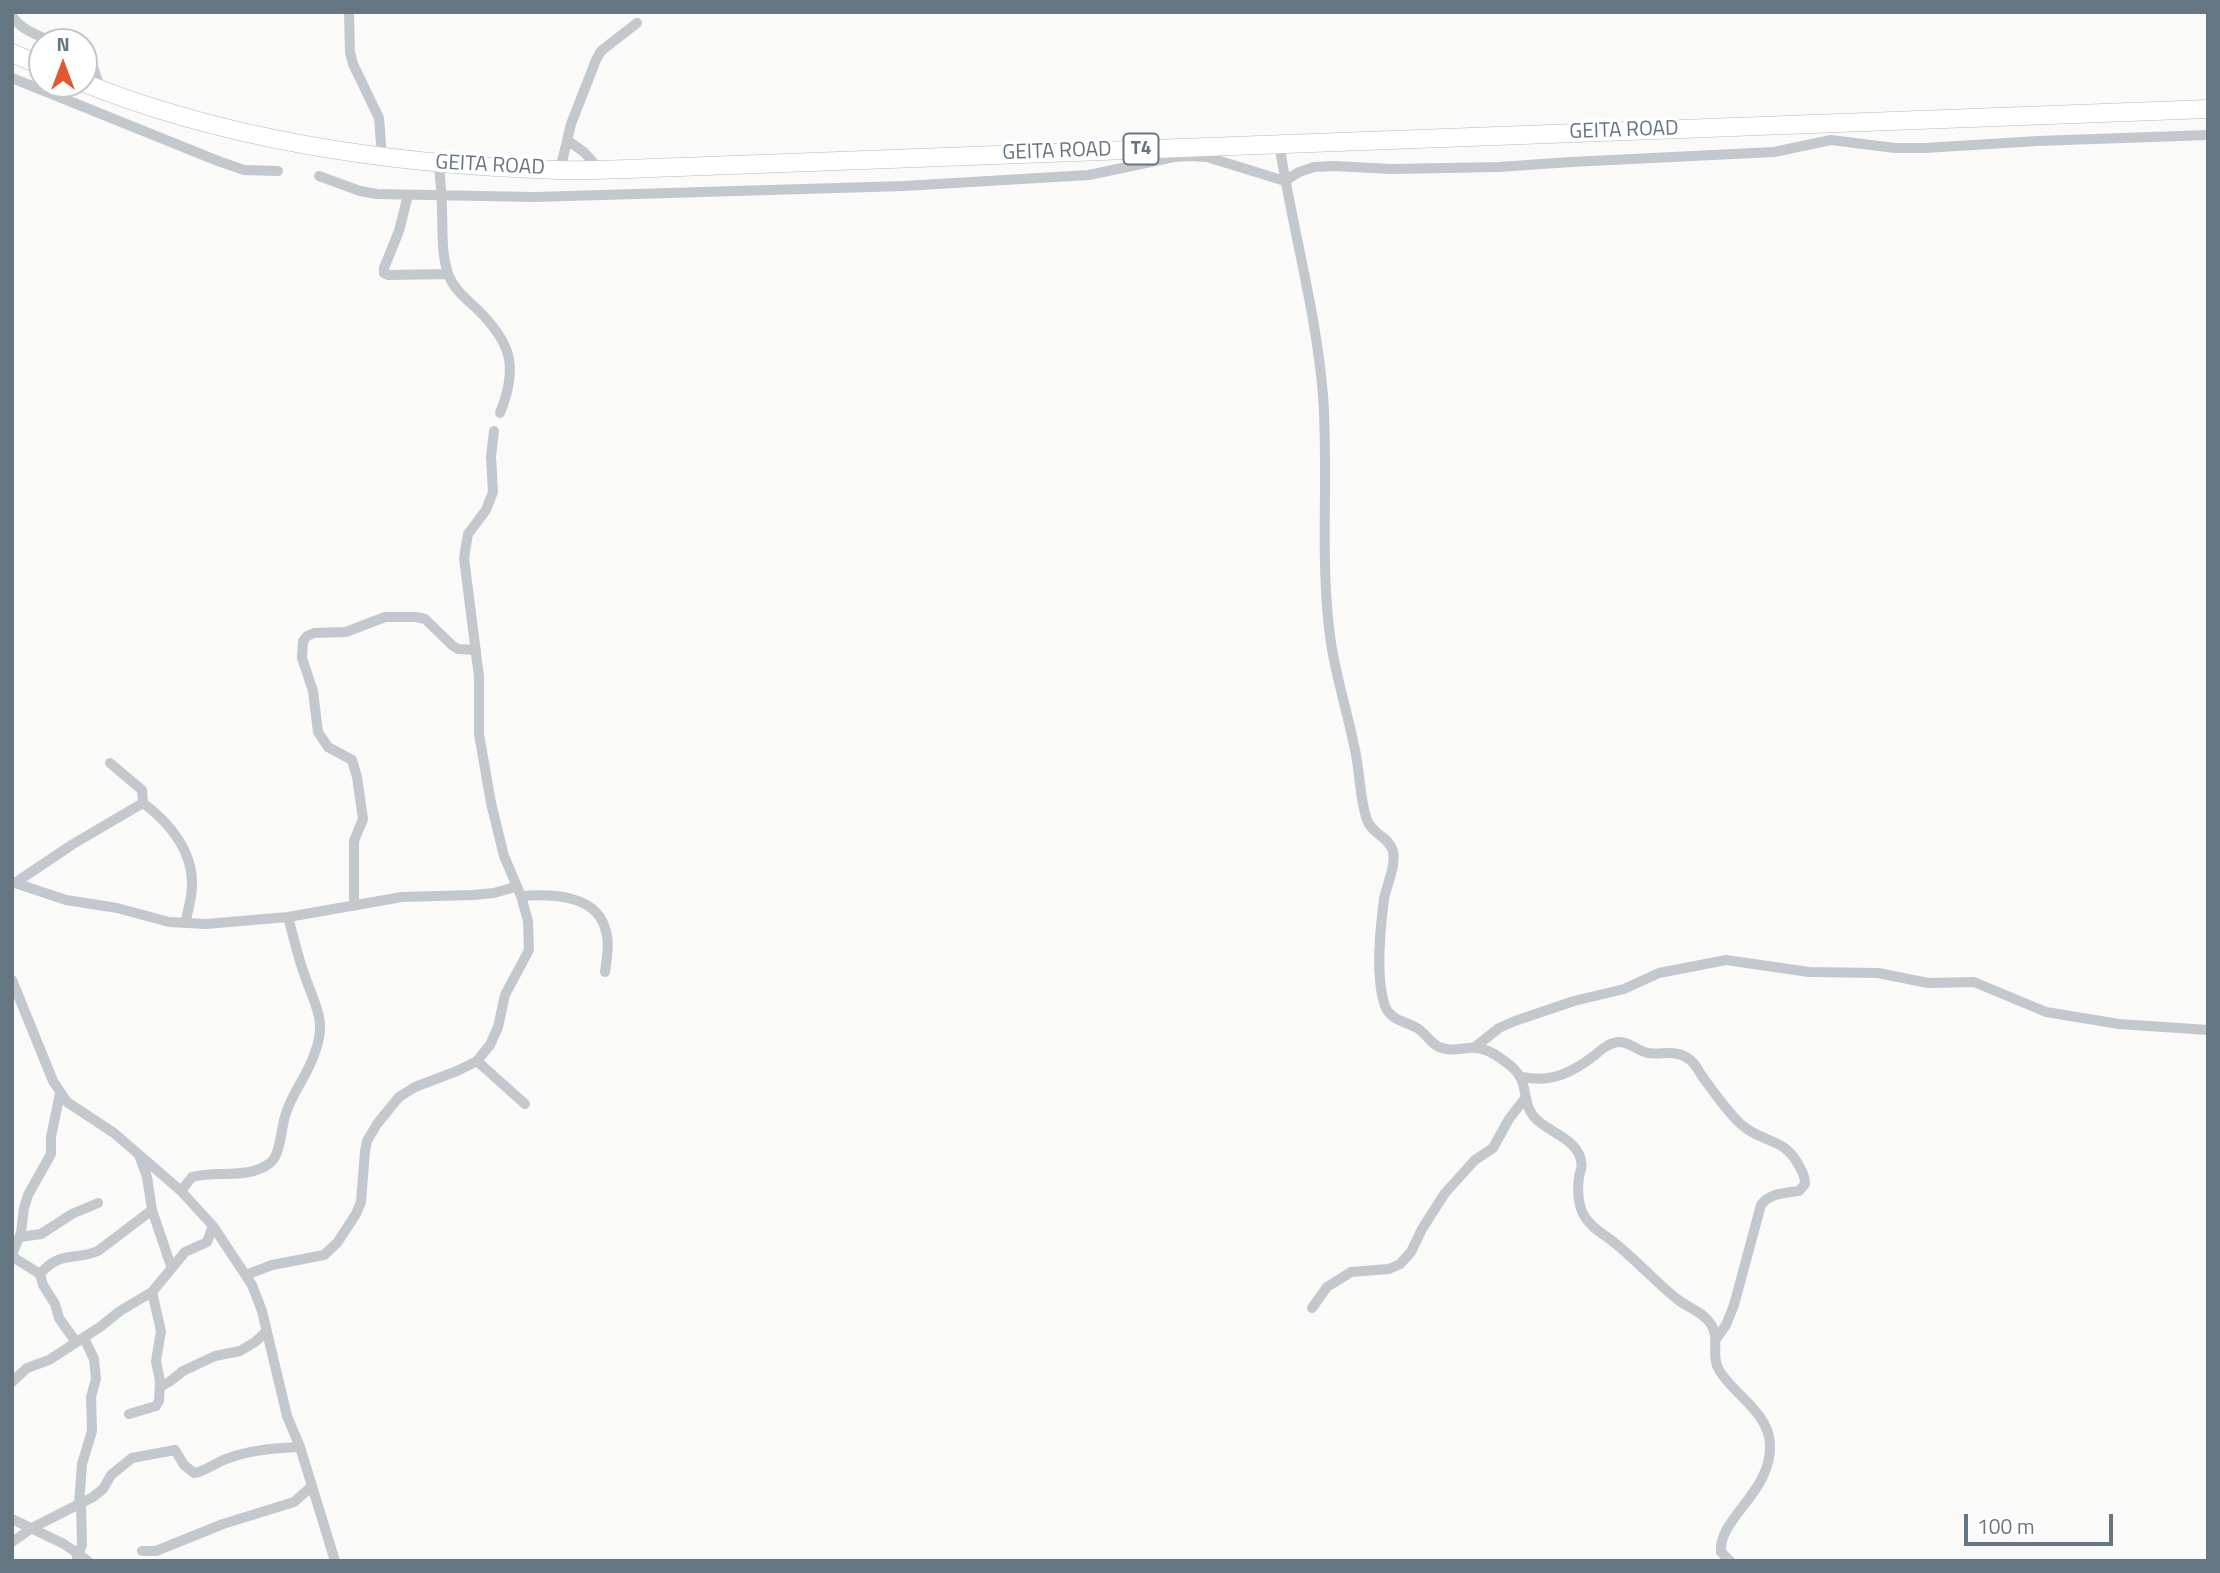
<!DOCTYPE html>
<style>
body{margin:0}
#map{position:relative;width:2220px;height:1573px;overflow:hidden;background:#fafaf8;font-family:"Titillium Web",sans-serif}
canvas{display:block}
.frame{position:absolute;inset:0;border:14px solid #657683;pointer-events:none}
.north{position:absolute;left:28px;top:28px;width:70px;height:70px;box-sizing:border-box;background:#fff;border:2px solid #c1c8cd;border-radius:50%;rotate:0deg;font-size:19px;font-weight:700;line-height:28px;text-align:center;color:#657683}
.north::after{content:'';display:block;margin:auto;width:24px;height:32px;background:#e4572e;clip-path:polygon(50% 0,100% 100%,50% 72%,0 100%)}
.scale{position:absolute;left:1964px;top:1514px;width:149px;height:32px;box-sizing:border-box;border:4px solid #657683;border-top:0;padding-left:9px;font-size:21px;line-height:24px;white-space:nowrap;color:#657683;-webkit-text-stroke:5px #fff;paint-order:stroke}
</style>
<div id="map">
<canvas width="2220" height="1573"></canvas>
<div class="frame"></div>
<div class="north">N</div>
<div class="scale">100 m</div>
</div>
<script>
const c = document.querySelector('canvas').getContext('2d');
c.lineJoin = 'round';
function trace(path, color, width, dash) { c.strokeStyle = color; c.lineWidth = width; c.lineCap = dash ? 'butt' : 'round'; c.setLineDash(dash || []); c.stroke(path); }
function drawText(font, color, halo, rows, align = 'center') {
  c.font = font + ' "Titillium Web",sans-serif'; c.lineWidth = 7; c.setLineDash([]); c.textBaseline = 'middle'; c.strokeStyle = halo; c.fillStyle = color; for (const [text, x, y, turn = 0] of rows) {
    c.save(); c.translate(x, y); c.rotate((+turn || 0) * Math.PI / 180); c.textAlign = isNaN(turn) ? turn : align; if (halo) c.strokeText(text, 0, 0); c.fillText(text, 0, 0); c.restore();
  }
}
const trunk = new Path2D(`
 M12 53 42 66
 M84 83C234 143 398 165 558 170 599 171 640 168 680 167L2208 109`);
trace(trunk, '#b4b9bd', 19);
trace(new Path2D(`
 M349 12 350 52 353 64 379 118 382 157
 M12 16C21 30 39 36 54 42
 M84 57 93 67 101 90
 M12 78 218 161 244 170 278 171
 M567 140 584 152 599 169
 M1279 143C1292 227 1316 310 1323 395 1329 476 1319 563 1331 643 1337 681 1349 718 1356 755 1360 776 1360 800 1367 820 1372 834 1389 837 1393 851 1396 866 1387 884 1384 899 1380 930 1375 977 1385 1006 1391 1021 1405 1021 1417 1028 1427 1034 1432 1046 1442 1048 1450 1051 1459 1049 1467 1048 1485 1046 1497 1055 1511 1066 1531 1084 1520 1099 1534 1117 1547 1132 1578 1139 1581 1161 1583 1168 1580 1170 1579 1177 1577 1189 1578 1207 1585 1217 1592 1229 1606 1235 1616 1244 1637 1261 1656 1282 1677 1299 1688 1308 1702 1311 1710 1323 1721 1337 1710 1355 1719 1370 1734 1395 1767 1411 1770 1443 1773 1492 1718 1518 1721 1552L1730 1561
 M439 164C440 180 442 196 442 212 443 233 441 255 449 276 454 289 465 298 476 308 511 342 519 366 500 413
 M560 170 571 124 596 60 601 51 637 23
 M319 176 360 191 377 194 535 197 904 186 1089 175 1174 157 1190 156 1207 157 1285 181 1299 172 1314 167 1334 166 1391 169 1499 167 1571 162 1774 152 1831 140 1895 148H1925L2038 141 2208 135
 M408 195 399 231 384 268V273L388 275 448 274
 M143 803C169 822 193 851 192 885 192 898 188 911 185 923
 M12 882 66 900 117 908 169 922 206 924 288 917 402 897 473 895 494 893 515 887
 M15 883 73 844 143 803 142 790 110 763
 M521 896C550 894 595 894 605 928 610 942 607 957 605 972
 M354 906V841L363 819 357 777 352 760 328 747 318 732 313 691 302 658 303 641 307 636 314 633 346 632 385 617H416L425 619 453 646 458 649 476 650
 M12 980 53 1081 67 1102 114 1133 181 1191 213 1226 252 1285 262 1311 287 1416 300 1447 335 1561
 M1475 1047 1499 1028 1515 1021 1574 1001 1624 989 1659 973 1726 960 1809 972 1878 973 1928 983 1974 982 2046 1012 2119 1024 2208 1030
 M477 1061 525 1104
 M1522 1077C1551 1083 1572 1073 1595 1055 1602 1049 1609 1043 1618 1042 1629 1041 1637 1051 1648 1053 1662 1055 1676 1049 1689 1059 1695 1063 1698 1070 1702 1076 1713 1091 1732 1119 1747 1129 1768 1143 1785 1140 1798 1164 1802 1171 1805 1176 1805 1184L1799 1191C1785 1193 1770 1193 1761 1205L1734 1305 1726 1325 1716 1339
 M139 1155 147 1177 152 1210 171 1266
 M181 1191 192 1177C217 1170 248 1180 270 1163 281 1155 281 1126 286 1113 293 1091 307 1076 314 1055 327 1022 317 1010 306 979 298 959 294 938 288 917
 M20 1237 41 1234 72 1214 98 1203
 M40 1274 16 1259 12 1254 21 1233 24 1208 28 1195 51 1154V1137L60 1093
 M246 1275 272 1265 324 1255 337 1243 356 1214 361 1202 365 1151 367 1141 377 1124 399 1097 415 1087 457 1071 477 1061 490 1045 498 1027 505 995 529 950 528 921 521 896 504 856 491 803 479 734V677L464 558 468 534 486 510 493 492 491 457 494 431
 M1312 1308 1327 1287 1351 1272 1389 1269 1400 1264 1411 1252 1422 1229 1445 1193 1475 1160 1493 1148 1509 1119 1526 1097
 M76 1342 59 1318 55 1304 43 1285 40 1274C61 1250 74 1261 98 1251L152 1210
 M12 1382 27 1368 49 1360 100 1327 120 1311 152 1292 185 1252 207 1242 213 1226
 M160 1387 169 1382 183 1371 215 1356 240 1351 255 1342 267 1331
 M129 1414 156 1406 159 1401 160 1381 156 1361 161 1331 152 1292
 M79 1504 82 1464 92 1431 91 1397 96 1379 94 1359 84 1338
 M12 1519 64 1544 88 1561
 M12 1542 32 1528 93 1497 103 1489 111 1475 132 1458 175 1450 184 1465 194 1473C206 1471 215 1463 226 1459 250 1450 274 1448 300 1447
 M142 1551H156L223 1524 294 1502 312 1486
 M77 1558 82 1545 81 1504`), '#c3c8cc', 10);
trace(trunk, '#fff', 18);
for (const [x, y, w] of [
 [1141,149,35]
]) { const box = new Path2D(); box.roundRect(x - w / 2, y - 15.5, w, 31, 5); c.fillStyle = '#fff'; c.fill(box); trace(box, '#657683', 2); }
drawText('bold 19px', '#657683', null, [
 ["T4",1141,149]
]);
drawText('21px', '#657683', '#fff', [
 ["GEITA ROAD",1624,131,-2],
 ["GEITA ROAD",1057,152,-2],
 ["GEITA ROAD",490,166,3]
]);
</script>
